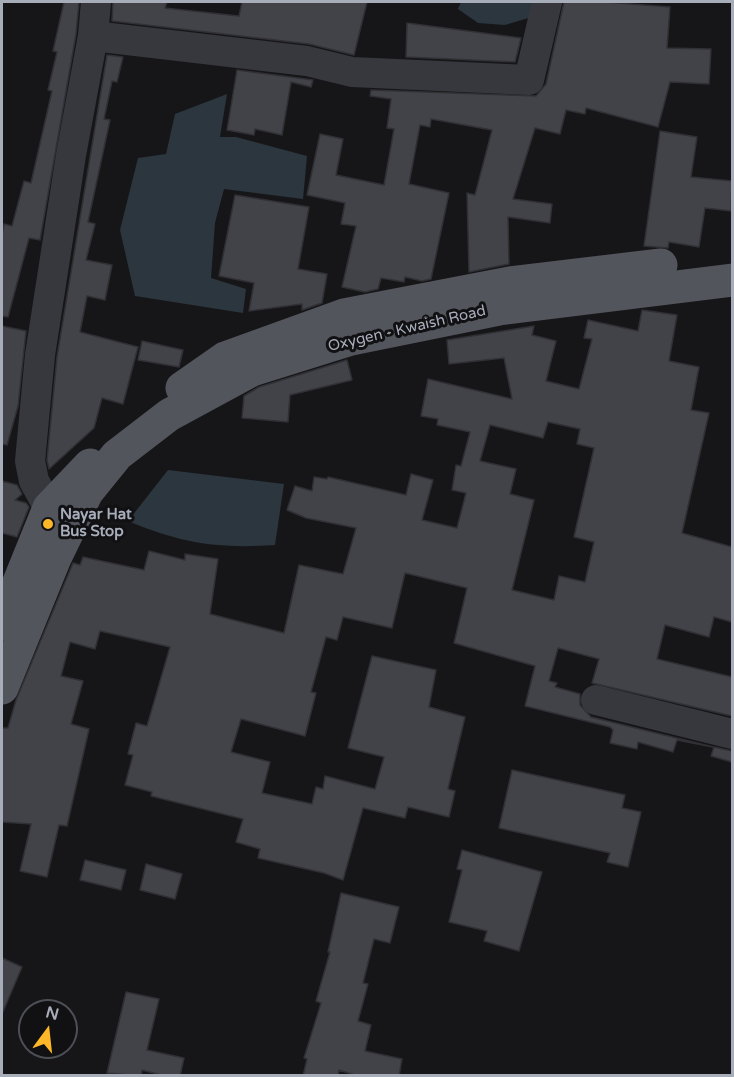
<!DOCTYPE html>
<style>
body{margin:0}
#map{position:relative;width:734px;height:1077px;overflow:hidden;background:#161619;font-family:"Varela Round",sans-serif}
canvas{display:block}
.frame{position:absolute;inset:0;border:3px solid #a8adba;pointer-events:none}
.north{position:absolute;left:18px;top:999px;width:60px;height:60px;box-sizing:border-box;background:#111114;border:2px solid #4d4f56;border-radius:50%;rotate:15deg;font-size:16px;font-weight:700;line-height:24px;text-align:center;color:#a8adba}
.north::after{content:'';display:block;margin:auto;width:21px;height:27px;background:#feb729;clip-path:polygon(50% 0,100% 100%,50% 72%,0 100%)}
</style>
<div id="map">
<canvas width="734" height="1077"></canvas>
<div class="frame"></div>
<div class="north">N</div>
</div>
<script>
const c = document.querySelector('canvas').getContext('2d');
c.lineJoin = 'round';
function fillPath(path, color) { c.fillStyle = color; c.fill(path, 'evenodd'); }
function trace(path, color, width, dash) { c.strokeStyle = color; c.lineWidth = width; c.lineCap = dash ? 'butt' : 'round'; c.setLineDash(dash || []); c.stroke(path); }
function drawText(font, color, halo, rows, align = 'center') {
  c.font = font + ' "Varela Round",sans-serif'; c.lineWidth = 6; c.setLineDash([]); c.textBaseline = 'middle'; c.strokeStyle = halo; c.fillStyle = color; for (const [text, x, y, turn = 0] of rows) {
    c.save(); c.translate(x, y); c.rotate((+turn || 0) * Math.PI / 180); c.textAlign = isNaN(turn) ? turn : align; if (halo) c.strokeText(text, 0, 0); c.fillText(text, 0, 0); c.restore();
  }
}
fillPath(new Path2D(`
 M461 2H538L535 16 505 25 478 23 458 9Z
 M227 94 220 137H236L307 156 303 199 224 189 215 223 211 278 246 289 243 313 135 296 120 230 138 158 166 154 175 114Z
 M168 470 284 484 275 545C217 549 181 543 128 521Z`), '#2c363e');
const building = new Path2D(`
 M64 2H79L76 34 40 240 29 238 8 317 2 316V235L4 224 12 226 24 181 31 183 52 91 48 90 57 52 53 51Z
 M113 2H167L165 8 239 16 242 2H367L354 55 309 44 112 21Z
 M564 2H605L670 7 667 48 711 49 709 84 670 82 658 127 586 108 585 114 566 110 560 134 535 128 513 199 552 204 550 223 508 217 509 264 469 272 467 193 475 195 492 130 431 119 430 127 420 125 409 184 449 193 431 279 422 281 405 277 404 282 381 278 378 289 365 292 342 287 356 226 341 224 345 203 307 195 320 134 343 139 336 175 384 185 394 129 387 128 391 99 370 96 371 90 536 96 546 84Z
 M407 23 521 38 515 62 406 57Z
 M107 55 123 57 117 82 112 81 104 119 110 120 88 222 95 224 86 260 112 265 105 300 87 296 80 332 138 347 123 404 102 398 94 428 49 469 47 460 57 357Z
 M237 70 313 80 311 87 291 82 282 135 255 129 254 135 227 130Z
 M660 131 697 137 691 177 732 181 731 211 705 208 699 247 669 242 668 248 644 246Z
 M235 195 309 207 298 269 327 274 322 303 302 310V304L249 311 254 283 219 276Z
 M642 310 677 315 669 361 699 367 691 410 709 413 682 533 732 547V622L714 617 709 637 665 625 657 659 732 677V716L592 683 599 659 558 648 549 681 557 683 555 687 580 694V705L591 717 713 747 677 740 673 752 638 742 637 749 610 743 613 730 610 727 525 706 535 666 454 643 467 588 405 573 392 628 343 617 337 640 326 637 311 692 316 693 305 736 241 719 231 752 270 762 262 793 312 804 316 787 323 789 325 776 375 789 384 757 348 748 372 656 436 670 429 707 465 717 448 789 455 791 449 817 408 807 405 818 363 808 343 880 324 873 258 858 260 849 236 842 243 819 151 796 152 792 125 785 133 755 128 754 136 723 147 726 170 647 100 631 95 649 70 642 61 676 83 681 71 724 89 729 67 826 59 825 47 877 20 871 31 824 2 822V728H8L16 700 73 563 80 565 83 557 144 570 149 551 185 560V554L218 559 210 614 284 633 299 565 343 574 356 528 306 518 287 510 295 486 312 491 314 477 327 479 328 477 406 495 411 474 433 480 422 520 457 528 466 493 452 490 456 465 461 466 470 432 437 425 438 419 421 416 428 379 512 399 504 358 449 364 447 340 534 326 532 335 556 341 546 381 579 389 592 339 584 338 588 320 638 331ZM548 422 580 429 577 444 594 448 574 537 594 542 585 582 559 576 554 600 512 590 534 500 510 494 516 469 480 461 490 425 543 438Z
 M2 326 26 331 18 406 7 445 2 444Z
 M142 341 183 350 179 367 138 360Z
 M347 360 352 380 290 395 288 422 242 418 244 396 259 387Z
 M2 481 17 485 22 494 15 500 26 503 29 507 17 537 2 533Z
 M714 747 732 751V762L711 756Z
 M512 770 625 795 622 808 641 812 628 867 607 862 610 853 499 828Z
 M462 850 542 872 519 951 484 941 487 931 449 922 462 870 457 869Z
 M85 860 126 870 121 890 80 880Z
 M146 864 182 874 175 899 140 890Z
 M341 893 399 907 390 943 374 939 363 983 368 984 358 1021 371 1025 365 1051 402 1059 399 1076H358L339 1070 338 1076H303L307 1059 304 1058 321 1003 316 1001 330 952H328Z
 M2 958 22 967 2 1014Z
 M126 992 159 999 147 1050 184 1058 180 1076H165L142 1070 141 1076 107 1073Z`);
fillPath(building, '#424349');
trace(building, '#303035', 1.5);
trace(new Path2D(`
 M93 36 307 61 352 72 529 80 547 2
 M49 508 34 481 30 461 40 355 71 155 93 36 96 2
 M596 700 732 734`), '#37383e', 30);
trace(new Path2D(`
 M182 388 225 358 344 315 510 283 661 265
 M2 624 49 508 90 465
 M2 688 55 558 87 492 117 455 169 415 252 370 351 339 499 309 732 280`), '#53555d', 33);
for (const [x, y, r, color] of [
 [48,524,6,"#feb729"]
]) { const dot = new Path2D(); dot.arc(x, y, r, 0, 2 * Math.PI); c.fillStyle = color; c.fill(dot); trace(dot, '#111114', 2); }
drawText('15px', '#a8adba', '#111114', [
 ["Oxygen - Kwaish Road",407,329,-13]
]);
drawText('bold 15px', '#a8adba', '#111114', [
 ["Nayar Hat",60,515],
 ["Bus Stop",60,532]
], 'left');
</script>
